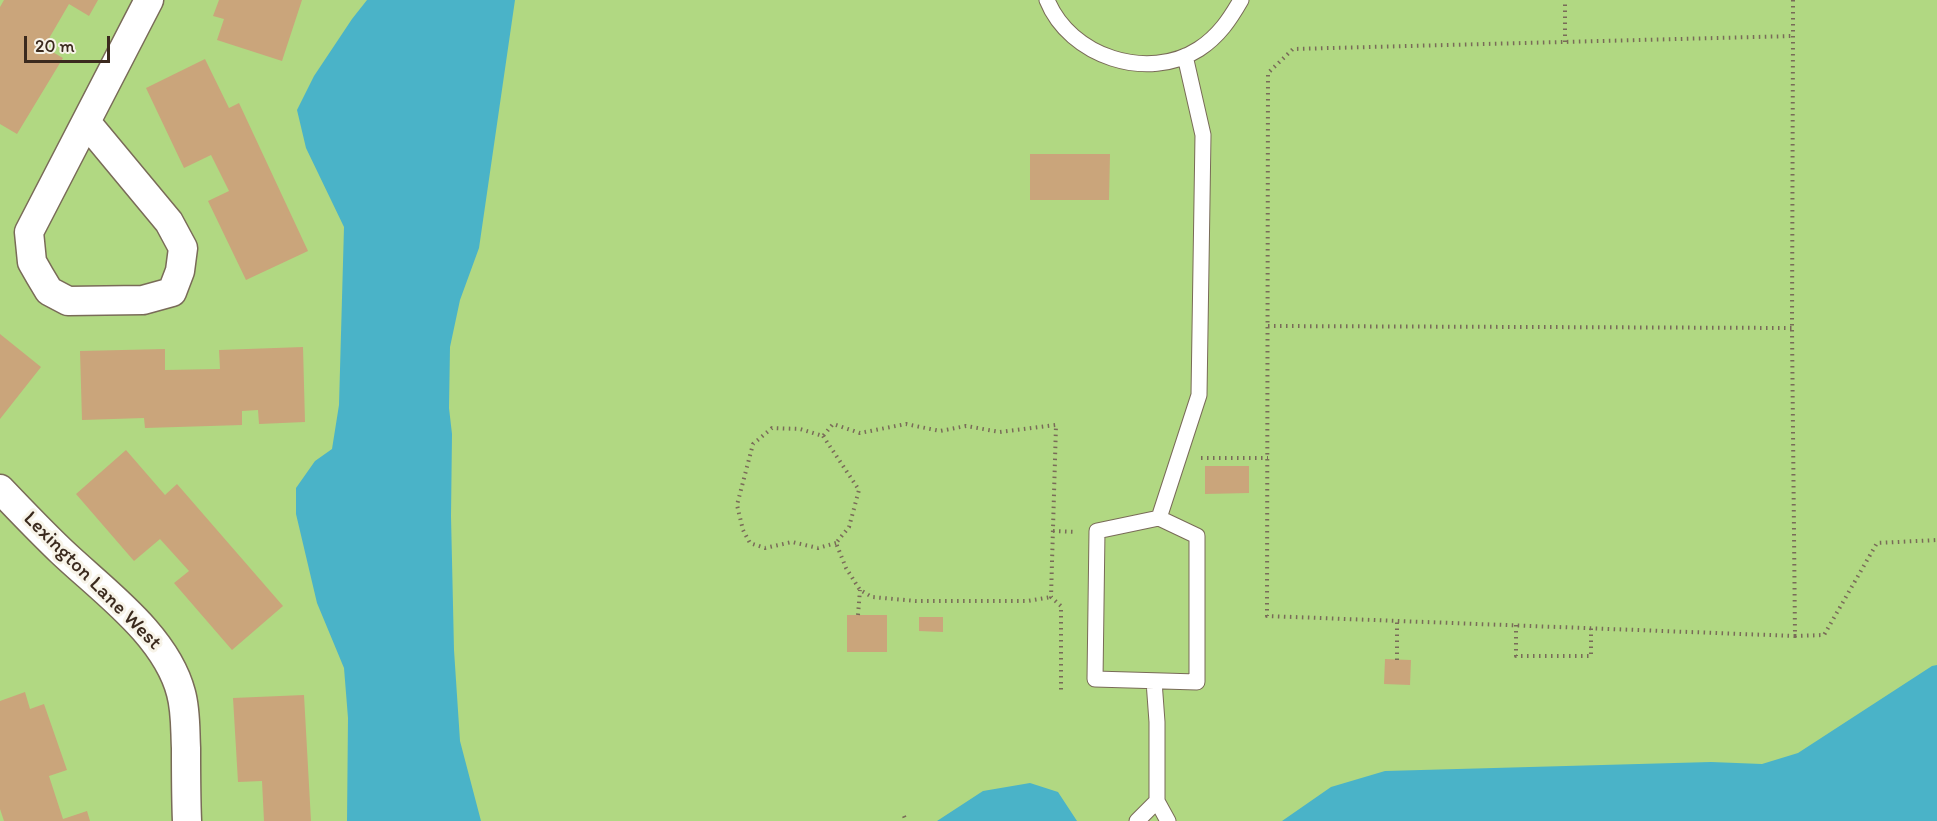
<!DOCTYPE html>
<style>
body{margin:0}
#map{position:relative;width:1937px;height:821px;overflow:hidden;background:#ebe3c4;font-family:Itim,sans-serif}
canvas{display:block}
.scale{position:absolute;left:24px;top:36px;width:86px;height:27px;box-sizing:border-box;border:3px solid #3b2a1e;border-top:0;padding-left:8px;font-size:18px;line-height:21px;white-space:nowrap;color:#3b2a1e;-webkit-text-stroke:4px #f7f3e8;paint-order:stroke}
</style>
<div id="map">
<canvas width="1937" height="821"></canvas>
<div class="scale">20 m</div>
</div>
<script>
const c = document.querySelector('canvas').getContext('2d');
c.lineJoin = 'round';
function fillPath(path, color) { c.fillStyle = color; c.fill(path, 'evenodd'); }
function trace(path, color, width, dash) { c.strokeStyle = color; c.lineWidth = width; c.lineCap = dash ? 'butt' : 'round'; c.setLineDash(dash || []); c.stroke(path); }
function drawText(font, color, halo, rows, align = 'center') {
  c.font = font + ' Itim,sans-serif'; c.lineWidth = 6; c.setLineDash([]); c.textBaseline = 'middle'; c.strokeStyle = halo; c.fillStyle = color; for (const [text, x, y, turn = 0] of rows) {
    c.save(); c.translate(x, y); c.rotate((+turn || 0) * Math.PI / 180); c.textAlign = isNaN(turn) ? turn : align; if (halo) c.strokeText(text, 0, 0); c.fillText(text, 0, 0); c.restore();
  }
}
fillPath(new Path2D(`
 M0 0H1937V821H0Z`), '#b1d882');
fillPath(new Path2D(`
 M367 0H515L479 248 460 300 450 347 449 408 452 434 451 516 454 650 460 741 481 821H347L348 718 344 668 317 603 296 514V488L315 461 332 449 339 405 344 227 306 148 297 110 314 76 352 19Z
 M1937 665V821H1282L1331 787 1385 771 1711 762 1762 764 1798 753 1932 666Z
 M1030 783 1058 792 1077 821H937L983 791Z`), '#4ab3c8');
fillPath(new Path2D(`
 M4 0H98L89 16 69 4 44 47 63 58 17 134 0 124V7Z
 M219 0H302L282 61 217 40 224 19 213 16Z
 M205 59 229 108 239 103 308 251 246 280 208 201 229 191 211 155 184 168 146 88Z
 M1030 154H1110L1109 200H1030Z
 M0 334 41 367 0 419Z
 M303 347 305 422 259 424 258 410 242 411V425L145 428 144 418 82 420 80 351 165 349V370L220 369 219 350Z
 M126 450 165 495 177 484 283 606 232 650 174 583 189 571 160 539 134 561 76 494Z
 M1205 466H1249V493L1205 494Z
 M847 615H887V652H847Z
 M919 617H943V632L919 631Z
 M1385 659 1411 660 1410 685 1384 684Z
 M25 692 30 709 44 704 67 770 49 776 63 819 87 811 90 821H4L0 809V701Z
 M304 695 311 821H264L262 781 238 782 233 698Z`), '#caa57b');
const lane = new Path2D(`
 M1047 0C1070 57 1148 82 1199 49 1219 36 1230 19 1241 0
 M1159 518 1197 536V682L1095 679 1097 531Z
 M1159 518 1199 395 1203 135 1185 56
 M1154 681 1157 722V801L1168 821
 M1137 821 1157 801`);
const street = new Path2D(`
 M86 122 169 222 183 248 180 271 172 292 143 300 68 301 49 291 40 276 32 262 29 232 149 0
 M0 489C20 510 40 531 61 551 103 591 166 635 181 693 186 711 185 729 186 748 186 772 186 797 187 821`);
trace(lane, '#796b58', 17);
trace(street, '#796b58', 31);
trace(new Path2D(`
 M1793 0V36
 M1793 36 1792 328 1795 636 1267 616 1268 73 1293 49Z
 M1565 42V0
 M1268 326 1792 328
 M823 436 859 490 849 527 836 543 846 568 860 590 872 597 916 601H1028L1051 597
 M1201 458H1268
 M1053 531 1076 532
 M836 543 818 548 792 542 765 548 750 543 743 530 737 505 753 444 772 428 800 429 823 436 833 424 860 433 906 424 940 431 966 426 1000 432 1056 425 1051 597 1061 606V690
 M858 615 860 590
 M1516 625V656H1591V628
 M1795 636 1824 635 1877 543 1937 540
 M1397 660V620
 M904 816 906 821`), '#796b58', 4, [1.5, 4.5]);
trace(lane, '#fff', 15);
trace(street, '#fff', 28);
drawText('21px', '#3b2a1e', '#f7f3e8', [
 ["Lexington Lane West",92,581,45]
]);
</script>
